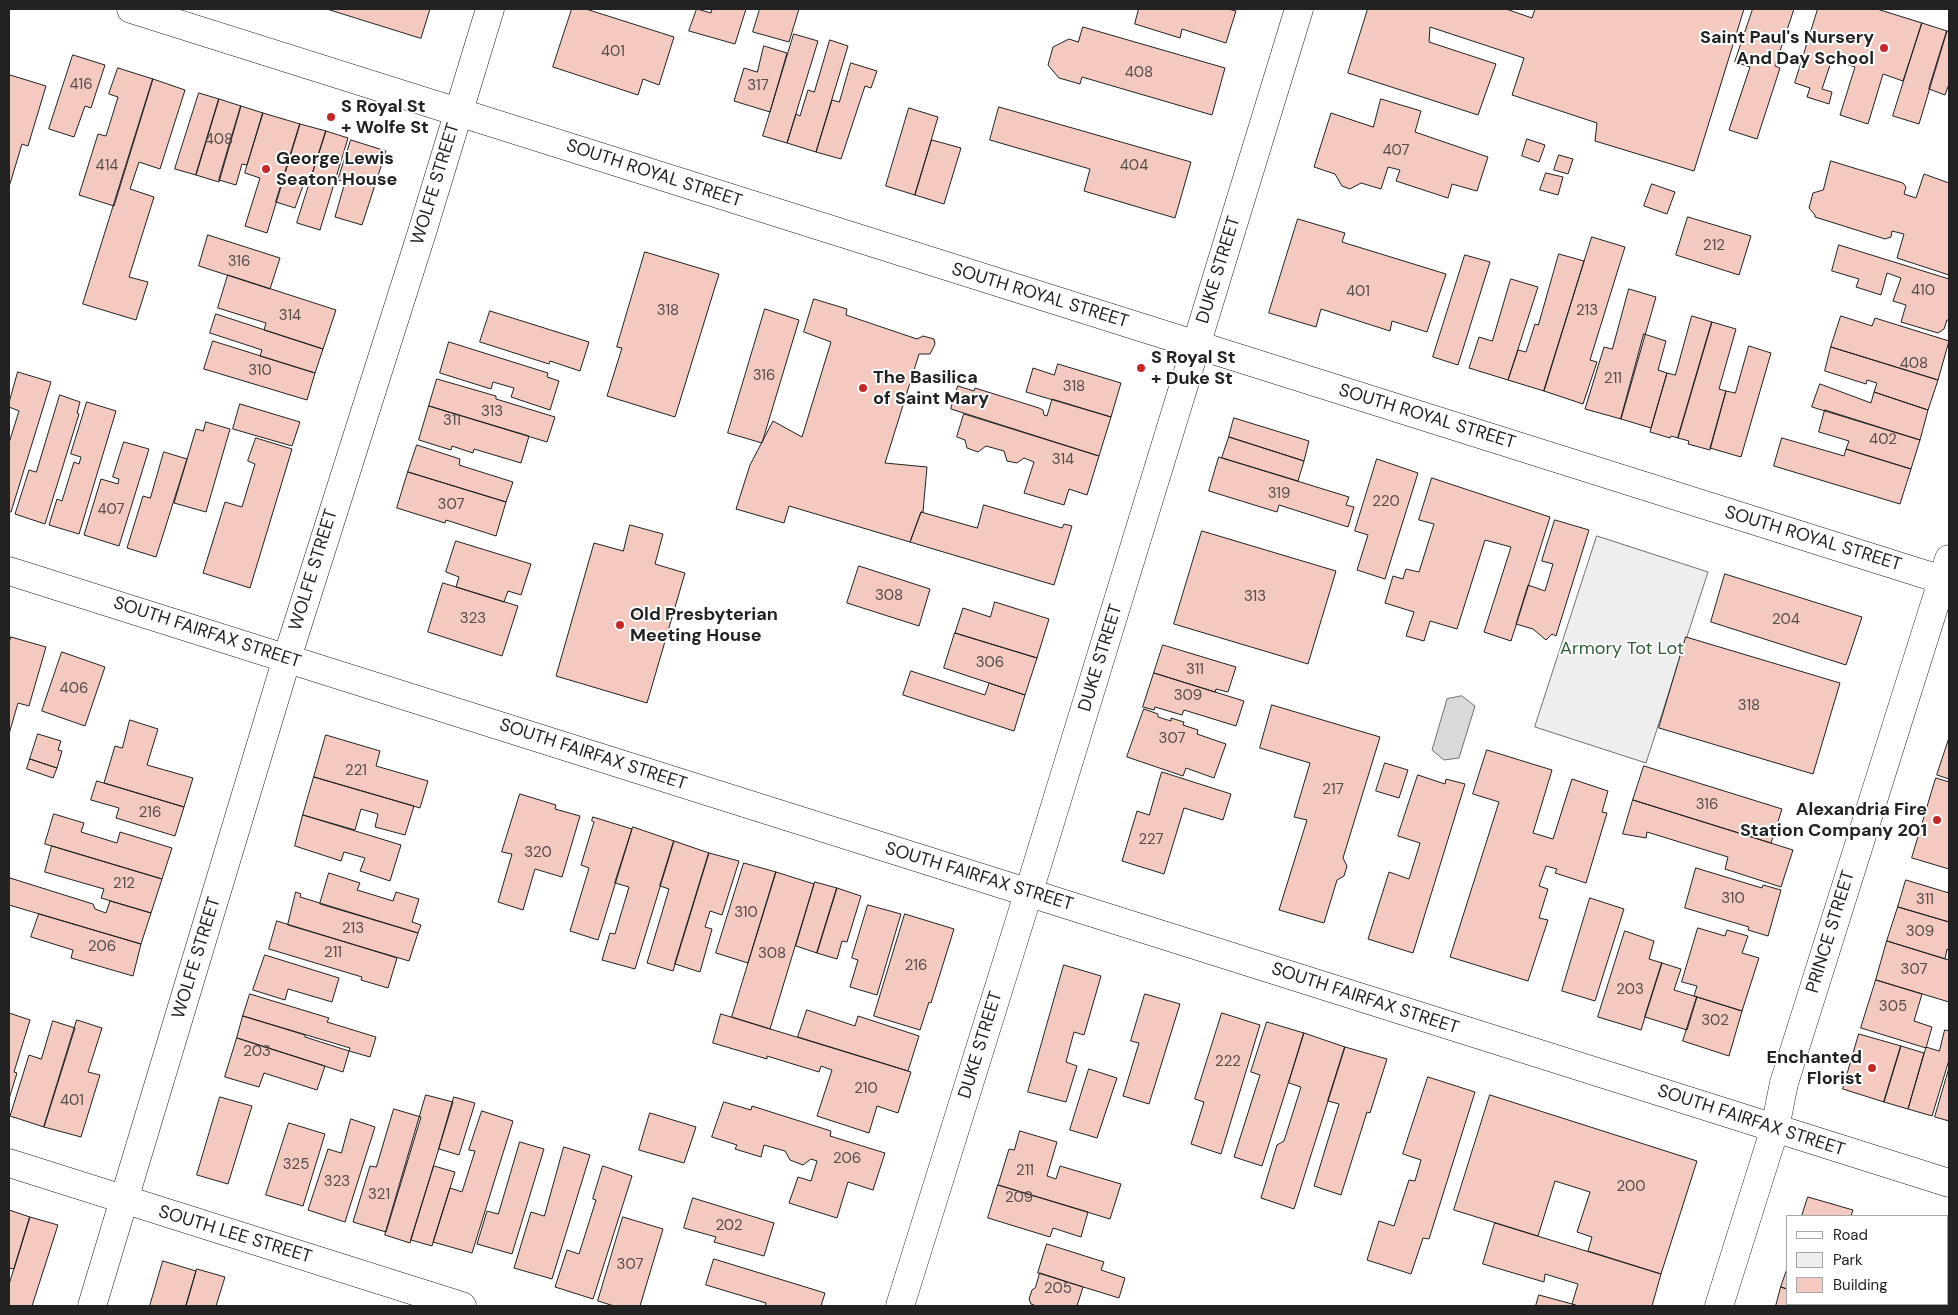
<!DOCTYPE html>
<style>
body{margin:0}
#map{position:relative;width:1958px;height:1315px;overflow:hidden;background:#fff;font-family:"DM Sans",sans-serif}
canvas{display:block}
.frame{position:absolute;inset:0;border:10px solid #222;pointer-events:none}
.legend{position:absolute;left:1786px;top:1215px;width:162px;height:90px;box-sizing:border-box;background:#fff;border:1px solid #a7a7a7;margin:0;padding:6px 9px;list-style:none;font-size:15px;color:#222}
.legend li{display:flex;align-items:center;gap:10px;height:25px}
.legend b{width:25px;border:1px solid #a7a7a7}
</style>
<div id="map">
<canvas width="1958" height="1315"></canvas>
<div class="frame"></div>
<ul class="legend">
<li><b style="height:6px;background:#fff"></b>Road</li>
<li><b style="height:14px;background:#eee"></b>Park</li>
<li><b style="height:14px;background:#f3c9c0"></b>Building</li>
</ul>
</div>
<script>
const c = document.querySelector('canvas').getContext('2d');
c.lineJoin = 'round';
function fillPath(path, color) { c.fillStyle = color; c.fill(path, 'evenodd'); }
function trace(path, color, width, dash) { c.strokeStyle = color; c.lineWidth = width; c.lineCap = dash ? 'butt' : 'round'; c.setLineDash(dash || []); c.stroke(path); }
function drawText(font, color, halo, rows, align = 'center') {
  c.font = font + ' "DM Sans",sans-serif'; c.lineWidth = 4; c.setLineDash([]); c.textBaseline = 'middle'; c.strokeStyle = halo; c.fillStyle = color; for (const [text, x, y, turn = 0] of rows) {
    c.save(); c.translate(x, y); c.rotate((+turn || 0) * Math.PI / 180); c.textAlign = isNaN(turn) ? turn : align; if (halo) c.strokeText(text, 0, 0); c.fillText(text, 0, 0); c.restore();
  }
}
const green = new Path2D(`
 M1597 536 1708 572 1646 763 1535 727Z`);
fillPath(green, '#eee');
trace(green, '#6f6f6f', 1);
const water = new Path2D(`
 M1462 696 1475 706 1459 758 1444 760 1432 750 1447 699Z`);
fillPath(water, '#d9d9d9');
trace(water, '#6f6f6f', 1);
const building = new Path2D(`
 M327 9H430L421 38Z
 M572 9H586L674 37 659 85 643 79 638 95 553 67Z
 M697 9 711 13 712 9H746L735 44 689 31Z
 M760 9H799L789 42 753 32Z
 M1139 9H1228L1236 11 1226 43 1182 29 1180 38 1135 24Z
 M1368 9H1506L1532 18 1535 9H1744L1694 171 1595 141 1597 123 1512 95 1524 58 1430 27 1429 42 1496 64 1478 115 1348 73Z
 M1753 9H1794L1775 66 1780 68 1757 139 1729 130 1750 67 1735 62Z
 M1818 9H1877L1922 23 1903 81 1883 74 1868 124 1840 115 1855 67 1832 59 1822 89 1832 92 1829 104 1807 97 1810 88 1795 83Z
 M1922 23 1947 31 1919 124 1893 116Z
 M1083 27 1225 68 1212 115 1082 77 1080 84 1059 78 1048 65 1053 47 1069 39 1078 42Z
 M1947 31 1949 32V84L1945 95 1929 89Z
 M794 34 818 41 787 143 763 136Z
 M830 40 848 46 816 152 787 143 796 114 800 116 808 90 814 92Z
 M764 46 787 53 770 112 734 101 744 68 757 72Z
 M73 55 105 65 91 108 85 106 74 137 49 129Z
 M851 63 877 71 871 88 865 86 841 159 816 152 832 100 839 102Z
 M118 68 153 79 114 206 79 195 98 134 106 136 118 97 109 94Z
 M10 75 46 86 28 146 22 144 9 187V79Z
 M153 79 185 90 160 169 139 162 130 189 154 197 129 277 148 282 136 320 83 304Z
 M199 93 219 99 196 175 175 169Z
 M219 99 241 106 219 182 196 175Z
 M1381 99 1421 111 1415 132 1488 157 1477 191 1452 184 1448 198 1396 181 1400 170 1388 167 1381 189 1361 183 1350 189 1342 186 1335 174 1314 167 1331 113 1373 127Z
 M241 106 263 113 247 165 242 164 236 185 219 180Z
 M999 107 1191 162 1175 218 1084 191 1090 169 990 140Z
 M909 108 938 117 915 195 886 186Z
 M263 113 300 124 267 233 245 226 260 178 245 173Z
 M300 124 326 131 309 184 304 183 295 208 276 202Z
 M326 131 348 138 320 230 297 223Z
 M1527 139 1545 145 1539 162 1522 156Z
 M351 140 386 151 362 225 335 217 345 182 338 180Z
 M932 140 961 148 944 204 915 195Z
 M1559 155 1573 159 1568 174 1554 170Z
 M1831 161 1903 183 1906 187 1904 194 1916 198 1924 174 1949 183V275L1897 258 1904 234 1892 231 1891 237 1885 239 1815 217V215L1809 208 1813 193 1823 190Z
 M1546 173 1563 177 1558 195 1540 190Z
 M1652 184 1675 192 1667 214 1644 206Z
 M1688 217 1751 236 1739 275 1676 255Z
 M1298 219 1345 233 1342 242 1446 274 1427 332 1392 321 1390 331 1321 309 1316 327 1269 313Z
 M208 235 280 258 270 289 199 266Z
 M1592 237 1625 247 1590 360 1597 362 1583 404 1544 391Z
 M1839 245 1949 279V320H1947L1944 329 1938 333 1901 322 1906 305 1893 301 1901 278 1887 273 1881 295 1856 287 1859 279 1832 271Z
 M645 252 719 274 675 417 607 396 622 348 617 347Z
 M1559 254 1584 261 1544 391 1508 380 1518 350 1526 352 1535 324 1538 325Z
 M1465 255 1490 262 1458 365 1433 357Z
 M228 275 336 310 323 349 264 330 266 323 218 308Z
 M1511 279 1538 287 1508 380 1469 368 1479 337 1492 341Z
 M1629 289 1656 297 1621 419 1585 409 1604 347 1612 349Z
 M814 299 847 309 846 315 917 339 923 336 934 339 935 344 930 354H919L885 463 927 467 923 512H921L910 542 789 506 784 523 736 509 750 465 773 421 802 437 831 342 804 332Z
 M765 309 799 320 762 443 728 433Z
 M490 311 589 342 580 371 550 361 549 364 480 342Z
 M216 314 323 349 315 373 260 356 262 350 210 333Z
 M1692 316 1712 322 1678 438 1671 436 1670 438 1650 432 1667 373 1675 375Z
 M1841 316 1872 326 1875 318 1949 341 1938 380 1831 347Z
 M1712 322 1736 329 1719 389 1726 391 1710 450 1688 444 1689 441 1678 438Z
 M1644 334 1666 341 1658 370 1667 373 1651 428 1621 419Z
 M213 341 315 373 307 400 204 369Z
 M449 342 548 373 547 377 559 381 550 410 511 397 514 388 493 382 491 389 440 373Z
 M1749 346 1771 353 1741 457 1710 448 1726 391 1735 393Z
 M1831 347 1938 380 1928 410 1874 392 1877 383 1867 380 1866 384 1825 371Z
 M1058 364 1121 383 1111 417 1026 392 1033 368 1054 375Z
 M18 372 51 382 11 512H9V443L19 411 9 407V403Z
 M437 379 496 396V399L555 417 547 442 429 406Z
 M1820 384 1871 403 1874 392 1928 410 1920 440 1812 407Z
 M958 386 974 391 975 388 1039 408 1043 410 1044 415 1047 416 1052 399 1111 417 1099 456 951 409Z
 M60 395 80 402 77 413 79 414 45 524 15 514 29 470 36 472Z
 M87 402 116 411 79 534 49 525 57 499 62 501 74 462 79 464 81 457 71 454Z
 M240 404 300 422 292 446 233 429Z
 M429 406 529 436 521 463 474 449 473 453 452 446 451 450 419 440Z
 M1825 410 1920 440 1911 469 1846 449 1849 441 1819 432Z
 M964 414 1099 456 1087 495 1069 489 1064 505 1024 493 1034 462 1024 458 1017 463 1007 461 1004 451 986 446 978 452 967 448 965 440 957 437Z
 M1234 418 1309 441 1304 461 1229 437Z
 M206 422 230 429 206 512 174 503 196 429 203 431Z
 M1229 437 1304 461 1298 481 1222 458Z
 M256 438 292 449 250 588 203 573 225 502 242 507 255 464 248 461Z
 M1782 438 1844 456 1846 449 1911 469 1900 504 1774 466Z
 M124 442 149 449 119 546 84 535 101 479 118 484 119 479 113 477Z
 M417 445 460 459 459 465 513 482 506 502 408 472Z
 M164 452 187 459 156 557 127 548 143 496 150 498Z
 M1219 457 1349 497 1346 505 1354 507 1348 527 1279 505 1277 512 1209 491Z
 M1377 459 1418 473 1385 579 1357 570 1368 535 1355 531Z
 M408 472 506 502 496 536 446 520 445 523 397 508Z
 M1432 478 1550 517 1511 641 1484 632 1511 547 1485 540 1457 629 1430 621 1424 641 1406 636 1414 612 1385 603 1393 576 1403 579 1406 569 1419 572 1434 524 1419 520Z
 M984 505 1062 528 1064 524 1072 526 1054 585 910 542 921 512 977 528Z
 M1555 520 1589 530 1556 636 1552 634 1546 640 1533 629 1516 624 1528 585 1545 591 1553 564 1542 561Z
 M630 525 663 534 655 564 685 573 647 703 556 676 594 543 623 551Z
 M1202 531 1336 571 1308 664 1174 624Z
 M456 541 531 564 521 595 508 591 504 602 456 587 459 577 446 572Z
 M859 566 930 589 919 626 847 603Z
 M1725 574 1862 617 1846 665 1711 622Z
 M443 583 518 606 502 656 428 632Z
 M995 602 1049 619 1037 658 955 633 963 608 990 617Z
 M955 633 1037 658 1025 695 944 668Z
 M11 637 46 647 29 706 18 703 9 734V644Z
 M1686 637 1840 683 1813 774 1659 728Z
 M1163 645 1236 667 1228 692 1216 689 1215 692 1154 673Z
 M62 652 105 667 85 726 42 711Z
 M911 671 985 695 989 683 1025 695 1014 731 903 695Z
 M1154 673 1244 701 1236 726 1184 710 1182 715 1155 707 1154 710 1143 707Z
 M1272 705 1380 737 1343 858 1347 866 1344 876 1337 880 1324 923 1279 910 1307 820 1294 817 1310 763 1260 748Z
 M1144 709 1158 714V717L1171 721V718L1184 722 1183 725 1198 730 1197 734 1226 744 1214 778 1186 768 1183 776 1127 757Z
 M130 720 158 729 147 765 193 778 184 807 104 783 115 746 122 748Z
 M38 734 61 741 58 750 62 751 57 768 30 759Z
 M326 735 380 751 376 766 428 781 420 808 314 777Z
 M1949 738V779L1937 775Z
 M1487 750 1552 770 1533 833 1553 839 1572 779 1608 791 1602 812 1607 813 1586 883 1555 873 1557 869 1546 866 1539 886 1548 889 1539 918 1548 920 1528 981 1450 957 1499 802 1473 794Z
 M30 759 57 768 53 778 27 769Z
 M1385 763 1408 770 1399 798 1376 791Z
 M1644 766 1782 809 1771 843 1633 800Z
 M1162 772 1231 794 1223 820 1184 808 1164 874 1122 861 1137 811 1149 815Z
 M1418 775 1445 784 1446 779 1465 784 1413 953 1368 939 1389 872 1409 879 1420 843 1398 836Z
 M314 777 414 806 405 835 375 827 378 814 361 809 355 830 303 815Z
 M1936 778 1949 782V869L1912 858Z
 M97 781 184 807 175 836 116 818 119 808 91 800Z
 M520 794 556 805 555 809 580 816 562 877 535 869 523 910 498 902 512 854 502 852Z
 M1633 800 1793 850 1781 887 1725 869 1728 857 1647 832 1646 838 1623 834Z
 M54 814 84 823 81 832 117 843 120 832 172 848 162 879 45 844Z
 M303 815 401 845 390 881 360 871 365 858 344 852 341 861 295 846Z
 M593 817 632 829 598 940 570 931 589 868 581 865 594 822 592 821Z
 M633 827 674 841 635 969 602 960 610 933 615 934 629 887 615 883Z
 M674 841 709 853 673 971 647 963 669 889 660 886Z
 M52 846 162 879 151 913 101 898 104 889 45 872Z
 M709 853 739 861 722 915 710 911 705 927 712 929 700 972 675 964Z
 M744 863 776 872 748 963 716 953Z
 M1696 868 1762 888 1763 885 1781 890 1768 936 1748 930 1749 927 1685 908Z
 M776 872 814 884 770 1029 732 1017Z
 M329 873 360 883 357 890 393 901 396 892 419 899 412 922 421 925 418 933 320 904Z
 M10 878 93 904 95 909 106 913 110 901 151 913 141 944 9 905Z
 M1906 880 1949 893V922L1898 907Z
 M815 882 837 888 817 953 796 946Z
 M837 888 861 896 847 942 842 941 837 959 817 953Z
 M296 892 301 894 300 897 418 933 409 961 288 925Z
 M1590 898 1624 909 1595 1001 1562 991Z
 M868 905 901 914 877 995 850 987 858 960 852 958Z
 M1898 907 1949 922V950L1947 949 1945 959 1887 941Z
 M39 914 141 944 133 976 71 958 73 950 31 937Z
 M905 914 954 929 931 1003 929 1002 920 1030 874 1016Z
 M277 921 397 958 388 988 361 980 362 977 269 949Z
 M1698 928 1725 936 1727 930 1748 936 1742 953 1759 958 1742 1011 1694 996 1697 986 1682 982Z
 M1625 931 1654 941 1649 959 1662 963 1641 1030 1598 1017Z
 M1887 941 1949 960V1002L1876 980Z
 M265 955 339 978 332 1002 288 989 285 1000 253 990Z
 M1662 963 1681 969 1674 990 1697 997 1687 1030 1645 1017Z
 M1064 965 1101 976 1084 1035 1074 1032 1066 1062 1077 1066 1066 1102 1028 1092Z
 M1876 980 1922 994 1914 1021 1932 1027 1926 1048 1861 1028Z
 M250 994 329 1018 327 1022 376 1037 370 1057 349 1051 350 1048 243 1016Z
 M1145 994 1180 1004 1149 1104 1123 1096 1139 1043 1131 1041Z
 M1697 997 1742 1011 1729 1056 1683 1041Z
 M807 1010 855 1026 858 1016 919 1036 908 1071 798 1037Z
 M9 1013 30 1020 14 1072 17 1073 9 1099Z
 M1222 1013 1260 1025 1221 1154 1191 1144 1204 1102 1195 1099Z
 M721 1014 908 1071 911 1072 898 1113 877 1106 869 1133 817 1116 832 1070 821 1066 819 1072 767 1056V1059L713 1043Z
 M243 1016 305 1035V1037L349 1051 343 1072 237 1038Z
 M77 1020 102 1028 88 1072 100 1075 81 1137 44 1127Z
 M53 1021 75 1028 44 1127 10 1116 29 1055 41 1059Z
 M1267 1022 1304 1033 1262 1166 1234 1157 1260 1075 1251 1072Z
 M1945 1030 1949 1031V1060L1932 1116 1908 1109 1926 1047 1939 1051Z
 M1304 1033 1345 1047 1294 1209 1261 1198 1277 1145 1284 1141 1301 1087 1289 1083Z
 M1859 1034 1901 1046 1884 1102 1843 1089Z
 M237 1038 325 1066 317 1090 264 1073 259 1087 225 1077Z
 M1901 1046 1924 1053 1908 1109 1884 1102Z
 M1345 1047 1387 1059 1370 1113 1367 1112 1341 1195 1314 1186 1339 1104 1328 1101Z
 M1949 1068V1121L1935 1117Z
 M1089 1069 1117 1078 1097 1138 1070 1130Z
 M1428 1077 1475 1092 1429 1239 1423 1238 1411 1274 1367 1260 1379 1221 1394 1226 1409 1180 1415 1181 1421 1160 1403 1154Z
 M426 1095 453 1102 410 1243 385 1235Z
 M1490 1095 1697 1161 1661 1274 1588 1251 1592 1237 1577 1232 1590 1192 1555 1181 1538 1236 1454 1210Z
 M220 1097 252 1106 228 1184 197 1175Z
 M454 1097 475 1103 459 1155 439 1149Z
 M724 1102 751 1110 752 1106 831 1131 830 1136 885 1153 873 1190 848 1182 837 1218 789 1203 798 1177 811 1181 817 1161 811 1159 803 1165 790 1160 785 1151 764 1145 761 1157 735 1149 737 1145 712 1137Z
 M394 1109 421 1117 386 1232 353 1222 370 1166 376 1167Z
 M482 1111 513 1121 472 1253 433 1242 450 1188 462 1192 475 1151 469 1150Z
 M650 1113 696 1127 684 1163 639 1150Z
 M351 1119 375 1127 345 1222 308 1210 328 1149 341 1153Z
 M289 1123 325 1134 303 1206 266 1195Z
 M1020 1131 1057 1142 1047 1176 1056 1179 1060 1166 1121 1184 1110 1219 998 1185 1009 1149 1014 1150Z
 M520 1142 544 1149 512 1254 477 1244 487 1211 498 1214Z
 M564 1147 590 1155 552 1279 514 1268 531 1212 544 1216Z
 M434 1166 455 1172 432 1246 411 1240Z
 M603 1166 632 1176 593 1299 555 1287 567 1250 579 1254 596 1200 593 1199Z
 M998 1185 1088 1212 1081 1237 1053 1228 1050 1237 988 1218Z
 M1808 1197 1853 1210 1851 1216H1802Z
 M693 1198 774 1223 764 1256 714 1242 716 1237 684 1228Z
 M9 1210 30 1217 14 1269 9 1268Z
 M30 1217 58 1225 32 1306H9V1285Z
 M623 1217 663 1229 640 1306H614L598 1301Z
 M1495 1223 1661 1274 1652 1306H1578L1572 1304 1578 1284 1545 1274 1544 1282 1483 1264Z
 M1947 1243 1949 1244V1306H1915V1304H1947Z
 M1047 1244 1104 1262 1101 1270 1125 1278 1119 1298 1038 1273Z
 M714 1259 825 1293 821 1306H765L766 1303 706 1285Z
 M163 1261 196 1271 186 1306H150Z
 M197 1269 225 1277 216 1306H186Z
 M1787 1269V1289L1781 1287Z
 M1040 1273 1083 1287 1077 1306H1036L1031 1304 1029 1299 1032 1290 1035 1288Z
 M1781 1287 1787 1289V1304H1820L1819 1306H1776Z
 M1539 1295 1572 1304 1578 1306H1536Z
 M1875 1304H1915V1306H1876Z`);
fillPath(building, '#f3c9c0');
trace(building, '#222', 1);
const street = new Path2D(`
 M9 571 1949 1183
 M9 1163 462 1306
 M92 1306 287 658 423 229 490 9`);
const secondary = new Path2D(`
 M131 9 1949 582
 M900 1306 1038 862 1299 9
 M1719 1306 1775 1128 1784 1083 1949 559`);
trace(street, '#222', 29);
trace(secondary, '#222', 29);
trace(street, '#fff', 28);
trace(secondary, '#fff', 28);
for (const [x, y, r, color] of [
 [1884,48,5,"#c62828"],
 [331,117,5,"#c62828"],
 [266,169,5,"#c62828"],
 [1141,368,5,"#c62828"],
 [863,388,5,"#c62828"],
 [620,625,5,"#c62828"],
 [1937,820,5,"#c62828"],
 [1872,1068,5,"#c62828"]
]) { const dot = new Path2D(); dot.arc(x, y, r, 0, 2 * Math.PI); c.fillStyle = color; c.fill(dot); trace(dot, '#fff', 2); }
drawText('15px', '#564c4a', null, [
 ["401",613,52],
 ["408",1139,73],
 ["416",81,85],
 ["317",758,86],
 ["408",219,140],
 ["407",1396,151],
 ["414",107,166],
 ["404",1134,166],
 ["212",1714,246],
 ["316",239,262],
 ["410",1923,291],
 ["401",1358,292],
 ["318",668,311],
 ["213",1587,311],
 ["314",290,316],
 ["408",1914,364],
 ["310",260,371],
 ["316",764,376],
 ["211",1613,379],
 ["318",1074,387],
 ["313",492,412],
 ["311",452,421],
 ["402",1883,440],
 ["314",1063,460],
 ["319",1279,494],
 ["220",1386,502],
 ["307",451,505],
 ["407",111,510],
 ["308",889,596],
 ["313",1255,597],
 ["323",473,619],
 ["204",1786,620],
 ["306",990,663],
 ["311",1195,670],
 ["406",74,689],
 ["309",1188,696],
 ["318",1749,706],
 ["307",1172,739],
 ["221",356,771],
 ["217",1333,790],
 ["316",1707,805],
 ["216",150,813],
 ["227",1151,840],
 ["320",538,853],
 ["212",124,884],
 ["310",1733,899],
 ["311",1925,900],
 ["310",746,913],
 ["213",353,929],
 ["309",1920,932],
 ["206",102,947],
 ["211",333,953],
 ["308",772,954],
 ["216",916,966],
 ["307",1914,970],
 ["203",1630,990],
 ["305",1893,1007],
 ["302",1715,1021],
 ["203",257,1052],
 ["222",1228,1062],
 ["210",866,1089],
 ["401",72,1101],
 ["206",847,1159],
 ["325",296,1165],
 ["211",1025,1171],
 ["323",337,1182],
 ["200",1631,1187],
 ["321",379,1195],
 ["209",1019,1198],
 ["202",729,1226],
 ["307",630,1265],
 ["205",1058,1289]
]);
drawText('bold 18px', '#222', '#fff', [
 ["Saint Paul's Nursery",1874,38,"right"],
 ["And Day School",1874,59,"right"],
 ["S Royal St",341,107],
 ["+ Wolfe St",341,128],
 ["George Lewis",276,159],
 ["Seaton House",276,180],
 ["S Royal St",1151,358],
 ["+ Duke St",1151,379],
 ["The Basilica",873,378],
 ["of Saint Mary",873,399],
 ["Old Presbyterian",630,615],
 ["Meeting House",630,636],
 ["Alexandria Fire",1927,810,"right"],
 ["Station Company 201",1927,831,"right"],
 ["Enchanted",1862,1058,"right"],
 ["Florist",1862,1079,"right"]
], 'left');
drawText('18px', '#222', '#fff', [
 ["SOUTH ROYAL STREET",654,174,18],
 ["WOLFE STREET",436,184,-73],
 ["DUKE STREET",1219,270,-73],
 ["SOUTH ROYAL STREET",1040,296,17],
 ["SOUTH ROYAL STREET",1427,417,17],
 ["SOUTH ROYAL STREET",1813,539,17],
 ["WOLFE STREET",314,570,-73],
 ["SOUTH FAIRFAX STREET",207,633,18],
 ["DUKE STREET",1101,658,-73],
 ["SOUTH FAIRFAX STREET",593,755,18],
 ["SOUTH FAIRFAX STREET",979,877,17],
 ["PRINCE STREET",1831,932,-73],
 ["WOLFE STREET",197,958,-73],
 ["SOUTH FAIRFAX STREET",1365,999,18],
 ["DUKE STREET",981,1045,-73],
 ["SOUTH FAIRFAX STREET",1751,1121,18],
 ["SOUTH LEE STREET",235,1235,17]
]);
drawText('18px', '#2f5e38', '#fff', [
 ["Armory Tot Lot",1622,649]
]);
</script>
